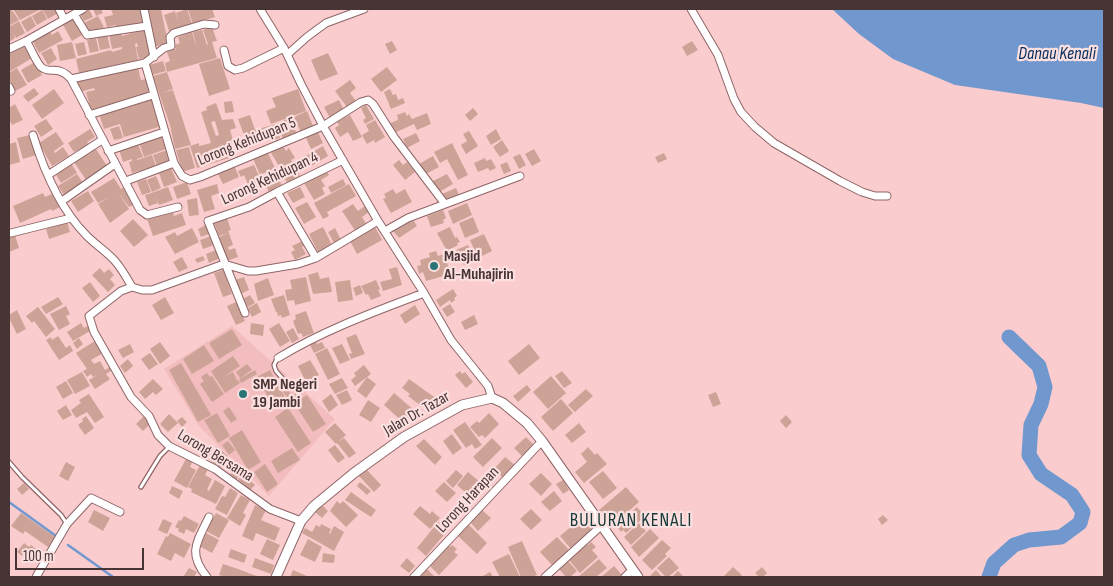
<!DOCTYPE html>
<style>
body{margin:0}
#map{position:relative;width:1113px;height:586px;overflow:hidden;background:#fbccce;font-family:"Sofia Sans Condensed",sans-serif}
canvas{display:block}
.frame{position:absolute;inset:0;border:10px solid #473435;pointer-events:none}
.scale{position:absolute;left:15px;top:548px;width:129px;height:22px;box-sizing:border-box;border:2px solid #473435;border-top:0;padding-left:6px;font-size:15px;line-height:18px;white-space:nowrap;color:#473435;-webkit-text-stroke:4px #fcdfdf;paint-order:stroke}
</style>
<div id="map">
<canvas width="1113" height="586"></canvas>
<div class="frame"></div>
<div class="scale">100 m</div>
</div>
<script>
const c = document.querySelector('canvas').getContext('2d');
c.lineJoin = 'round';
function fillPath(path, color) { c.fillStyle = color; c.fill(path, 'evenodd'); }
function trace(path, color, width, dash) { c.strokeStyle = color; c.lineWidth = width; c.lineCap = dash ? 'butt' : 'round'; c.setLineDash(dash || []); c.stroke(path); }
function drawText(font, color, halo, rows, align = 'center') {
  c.font = font + ' "Sofia Sans Condensed",sans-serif'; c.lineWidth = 4.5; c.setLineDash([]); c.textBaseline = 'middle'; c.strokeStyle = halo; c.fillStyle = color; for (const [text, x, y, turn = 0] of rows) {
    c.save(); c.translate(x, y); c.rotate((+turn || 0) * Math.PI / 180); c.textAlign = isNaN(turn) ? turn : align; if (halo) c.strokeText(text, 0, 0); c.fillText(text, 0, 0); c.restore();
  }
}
fillPath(new Path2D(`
 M232 326 335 419 269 496 198 425 164 369Z`), '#f3bdbf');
fillPath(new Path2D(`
 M832 9H1104V108L1081 103 955 85 893 59 859 34Z`), '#7098cf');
trace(new Path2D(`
 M9 502 56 536
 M68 545 113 577`), '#7098cf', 2.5);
trace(new Path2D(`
 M989 577 994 563 1014 545 1029 540 1061 537 1080 523 1083 512 1072 495 1041 474 1029 455 1031 425 1041 404 1045 387 1039 366 1009 337`), '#7098cf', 15);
fillPath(new Path2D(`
 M11 9 19 20 9 26V10Z
 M13 9H41L20 20Z
 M42 9H56L58 13 48 19Z
 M89 9 93 17 84 21 80 13Z
 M93 9H101L103 13 96 16Z
 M111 9H141L144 23 129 26V25L116 28V25L107 27 104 17 113 15Z
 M148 9H161L168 43 154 47 148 22H151Z
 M187 9 192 24 169 31 164 15 175 11 178 22 176 13Z
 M192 9H212L215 17 193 24 188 10Z
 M42 10 47 19 37 25 32 16Z
 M31 16 36 26 27 32 21 22Z
 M98 16 104 27 89 34 84 23Z
 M73 17 82 35 72 41 62 23Z
 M19 21 25 33 16 38 13 33 15 38 9 42V27Z
 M212 27 217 41 212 42 217 58 167 72 165 63 170 61 167 52 176 49 175 45 180 43 178 37 192 32 197 48 193 32 202 30 207 45 208 44 203 30Z
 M146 29 151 57 139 59 136 47H138L137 43 135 44 138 60 79 73 76 59 111 50 112 52 122 49V47L112 49 109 34 121 31 122 36Z
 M50 31 52 35 58 31 63 40 39 53 32 40Z
 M107 34 110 48 100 50 97 36Z
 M96 38 99 51 90 53 87 40Z
 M392 41 397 50 390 54 385 44Z
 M692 41 698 50 687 56 682 47Z
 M72 42 76 58 60 61 57 45Z
 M84 42 87 54 78 56 75 44Z
 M23 44 32 58 9 72V53Z
 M51 48 57 59 48 65 41 53Z
 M328 53 338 74 320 81 311 60Z
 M220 58 230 89 209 96 199 64Z
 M163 61 166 71 152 75 149 65Z
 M35 62 42 75 28 83 21 70Z
 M387 67 397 80 381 92 371 79Z
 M17 68 27 85 15 91 9 80V73Z
 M138 68 141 80 146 79 149 93 91 110 86 92 95 90 94 88 80 92 77 81Z
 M167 72 173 89 162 93 173 90 191 145 175 149 170 125 153 76Z
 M350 80 356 88 350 93 356 101 347 107 335 91Z
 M34 88 39 94 28 102 23 96Z
 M54 89 64 103 42 119 32 105Z
 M298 89 306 111 271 124 266 111 276 107 272 98Z
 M390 89 393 95 396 94 398 100 403 98 405 103 391 109 384 92Z
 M152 97 159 127 124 137 120 124 104 129 99 114Z
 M339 100 344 110 330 118 324 107Z
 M232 101 234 112 225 113 224 102Z
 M216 103 222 120 233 119 236 128 230 130 233 140 231 141 236 156 197 168 190 146 199 143V146L211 143 201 112 207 110 206 107ZM215 121 219 135 216 136 211 122Z
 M15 104 23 120 12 125 9 119V108Z
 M366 105 374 119 365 124 363 120 366 118 361 108Z
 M473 108 478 114 470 121 465 115Z
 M307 111 314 128 301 133 294 117Z
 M405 112 407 116 409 114 412 119 427 113 431 124 417 130 414 124 392 134 388 124 398 120 397 115Z
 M250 115 255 130 276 124 280 138 271 141 270 138 249 148 238 119Z
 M350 115 362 137 353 141 348 132 340 137 335 128 339 125 337 122Z
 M289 118 296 132 283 139 276 124Z
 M46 119 53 129 41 137 34 126Z
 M375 120 385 137 375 143 374 140 367 144 362 135 369 131 366 125Z
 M119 126 123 138 114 140 110 129Z
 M90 129 95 137 87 142 89 145 74 152 68 143Z
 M496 129 501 139 491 145 486 136Z
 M317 130 323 143 311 149 305 136Z
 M469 131 478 146 466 154 461 145 467 141 463 134Z
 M56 132 64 144 54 151 55 153 63 147 69 156 52 166 39 143Z
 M416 133 420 141 407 148 403 139Z
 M30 135 36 155 23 159 17 138Z
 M161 136 166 149 144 157 139 142Z
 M502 140 509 151 500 157 493 147Z
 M16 142 20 162 9 165V144Z
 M452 143 468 175 458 180 447 159 440 163 434 152Z
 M138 144 143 157 137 159V160L152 155 156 166 132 173 129 162 132 161V159L123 162 119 149Z
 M283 146 286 151 289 148 295 158 291 160 294 164 282 171 271 153Z
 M323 146 328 156 311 166 306 156Z
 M189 147 195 168 182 172 176 150Z
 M96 149 107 166 86 180 74 162Z
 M266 149 275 168 260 175 252 156Z
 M534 149 541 161 532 166 525 154Z
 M167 150 171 161 157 166 153 155Z
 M664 153 667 159 658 163 655 157Z
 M520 154 526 165 519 169 513 157Z
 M433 156 439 167 424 175 419 164Z
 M485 158 486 161 491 159 496 168 490 171 488 168 478 172 474 163Z
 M399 160 403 165 407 162 415 172 405 180 393 165Z
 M507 162 511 171 504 174 500 165Z
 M71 163 77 173 61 183 55 173Z
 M234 165 239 177 223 184 217 172Z
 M254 165 259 176 256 177 261 190 252 194 244 175 241 177 238 171Z
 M295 166 301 178 288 184 283 176 288 173 287 170Z
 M171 168 177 182 164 187 159 173Z
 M326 170 329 175 321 180 325 186 322 188 325 194 314 200 304 183Z
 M275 171 282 186 269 192 262 177Z
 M77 174 83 183 65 196 58 186Z
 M447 174 453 184 439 192 433 181Z
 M156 176 161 188 152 192 147 180Z
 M114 178 121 189 124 187 135 204 129 207 118 192 129 209 110 223 98 204 109 197 98 203 91 192Z
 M146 179 151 192 142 195 137 182Z
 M343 179 346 185 331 193 328 187Z
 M187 182 191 194 177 199 173 187Z
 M217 184 219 193 211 196 215 209 204 212 197 190Z
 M349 184 356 196 327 212 329 216 323 219 314 203Z
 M168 187 173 200 159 205 154 192Z
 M300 187 305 197 293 203 287 193Z
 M456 188 459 195 445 201 442 194Z
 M393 189 396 194 405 189 412 202 391 213 383 199 386 198 384 194Z
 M88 191 94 201 78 212 71 201Z
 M154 192 158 203 149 206 145 195Z
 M43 193 45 197 54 193 60 207 52 211 51 209 20 223 13 206Z
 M197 198 199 215 189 216 187 200Z
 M307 202 316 217 304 224 295 208Z
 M467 203 472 215 453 224 448 211Z
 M353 204 358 211 365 206 369 212 362 217 367 225 356 232 342 211Z
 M443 210 446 218 443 220 444 223 431 227 427 216Z
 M173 212 174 216 182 213 186 225 153 236 147 219Z
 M473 217 479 232 465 238 459 223Z
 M227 218 231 230 228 231 229 233 219 236 214 222Z
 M412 218 417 226 399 238 393 231Z
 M133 219 148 235 134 247 120 231Z
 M67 222 70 232 49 239 46 229Z
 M206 225 209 234 201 237 198 229Z
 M374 225 382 240 357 254 349 239Z
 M323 227 332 245 318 252 309 234Z
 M450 227 455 238 457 237 460 242 457 243 458 245 447 251 437 233Z
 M192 228 199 242 175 254 165 237 175 232 177 236Z
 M335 228 341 240 334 243 328 232Z
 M229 233 233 245 228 247 229 250 235 248 238 257 227 261 219 237Z
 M484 234 492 251 478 258 470 240Z
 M15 235 19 248 9 252V237Z
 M211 236 214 245 203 249 200 240Z
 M304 240 307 245 302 247 306 254 295 260 291 252 295 250 292 246Z
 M468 245 475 259 464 265 456 250Z
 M216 250 220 258 209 263 206 254Z
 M436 251 438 256 444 254 451 274 426 281 423 272 419 274 417 266 421 265 420 260 430 257 429 253Z
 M203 256 205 260 197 263 195 259Z
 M182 257 188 268 179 272 173 262Z
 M397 267 402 285 383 291 380 282 392 279 389 269Z
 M100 268 104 273 109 269 114 275 110 279 115 285 108 292 92 275Z
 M223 270 232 294 223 297 214 273Z
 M318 272 320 279 329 277 332 292 313 294 308 275Z
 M244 277 249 290 240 294 235 280Z
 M306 277 311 301 295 305 294 300 287 301 285 290 292 289 290 280Z
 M268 278 274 295 258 301 254 284Z
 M350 280 353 300 338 302 335 282Z
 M376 280 380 289 378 290 381 296 371 300 368 294 366 295 361 286Z
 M90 282 100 296 93 302 82 288Z
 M360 285 363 293 356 296 353 288Z
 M453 289 457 296 454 298 455 300 451 303 450 300 440 307 436 300Z
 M250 295 255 303 248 307 243 299Z
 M284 295 290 315 282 318 281 315 278 316 277 312H276L271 299Z
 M58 297 63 304 46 314 41 307Z
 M165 297 174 313 161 320 152 305Z
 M236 302 245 321 236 325 227 306Z
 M257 303 261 312 252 317 248 308Z
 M450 304 455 312 447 317 442 309Z
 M415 305 420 314 405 324 400 315Z
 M66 306 70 314 66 316 70 324 59 330 50 314Z
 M38 307 55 329 46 337 34 321 32 323 26 316Z
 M17 310 26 329 17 334 9 318V315Z
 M306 311 314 333 303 337 301 333 298 334 293 321 296 319 295 315Z
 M474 315 478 324 465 330 461 322Z
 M81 323 84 328 87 326 90 331 73 341 67 332Z
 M251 323 264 325 263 336 250 334Z
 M279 323 290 341 280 347 269 329Z
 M293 328 299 339 292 343 286 332Z
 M232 329 242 345 219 359 209 343Z
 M356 334 365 354 351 359 349 354 352 353 346 338Z
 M58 336 66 348 70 345 73 351 59 360 46 340 51 337 52 340Z
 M79 338 83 344 77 349 73 343Z
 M95 341 103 353 91 360 94 364 100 361 105 370 110 367 112 370 106 374 110 379 95 389 89 380 99 374 93 377 91 374 87 377 83 371 87 369 76 353Z
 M160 342 170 356 160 364 150 349Z
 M316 342 317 344 322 342 325 348 314 353 310 345Z
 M130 344 134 352 123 358 118 350Z
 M342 344 350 360 340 364 332 348Z
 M529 344 540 358 519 375 508 361Z
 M204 345 214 361 192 374 183 359Z
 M327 348 340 374 328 380 315 354Z
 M150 353 158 364 149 370 141 359Z
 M233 356 240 366 222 378 233 372 237 380 236 381 238 380 240 383 225 393 211 371Z
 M128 359 133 366 125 373 120 366Z
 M310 360 319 375 306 382 298 366Z
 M181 363 211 415 198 422 169 370Z
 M247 364 252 370 240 378 236 372Z
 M364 365 371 374 355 386 351 380 356 376 354 373Z
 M255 370 257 374 241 383 239 379Z
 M270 370 287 401 274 408 257 377Z
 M460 371 462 374 465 372 473 382 466 388 455 375Z
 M562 371 572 383 564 388 555 376Z
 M82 372 90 386 75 394 67 380Z
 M207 373 210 377 212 376 224 394 212 402 200 384 204 381 201 377Z
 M551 376 566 393 548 409 533 392Z
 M367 377 376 384 366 398 357 391Z
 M342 378 348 388 335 394 329 384Z
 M153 379 163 389 156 395 153 392 145 399 139 392Z
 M409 379 437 399 431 408 422 402 420 405 408 396 410 394 402 388Z
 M66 381 73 393 63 399 56 387Z
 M527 385 531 390 518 402 513 396Z
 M287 389 292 396 299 390 302 393 291 402 283 392Z
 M586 389 593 396 575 412 568 405Z
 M347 390 352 400 342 405 336 395Z
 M716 392 721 404 713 407 708 395Z
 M394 393 415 411 404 423 384 405Z
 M89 394 104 417 95 423 87 412 76 418 71 410 81 403 79 400Z
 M331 394 338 405 329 412 322 401Z
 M307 395 326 424 313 432 294 403Z
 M561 399 573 413 553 431 541 417Z
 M368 400 380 408 371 422 359 415Z
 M66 405 72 415 63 420 57 411Z
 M229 407 237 419 231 423 223 411Z
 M288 408 311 443 298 452 275 417Z
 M217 413 230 436 218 443 204 420Z
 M489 413 499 424 485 438 482 435 479 437 470 427 477 421 479 423Z
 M169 414 178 423 168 432 160 424Z
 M786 415 792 422 786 428 780 421Z
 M86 416 94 428 85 435 78 425 83 421 82 419Z
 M144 416 151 423 143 431 136 424Z
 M182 417 187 422 182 427 177 421Z
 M465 422 482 445 475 449 472 444 466 448 453 430Z
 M335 423 346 435 336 444 325 432Z
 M579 423 586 432 572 443 565 435Z
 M242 430 261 462 248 470 229 438Z
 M452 434 462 448 453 455 443 441Z
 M526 437 535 446 523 457 514 448Z
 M344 438 356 453 349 458 337 443Z
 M492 438 502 448 483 467 473 457Z
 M424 439 442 457 435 465 416 446Z
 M228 441 235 450 229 455 222 445Z
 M335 445 345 458 338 463 328 450Z
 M217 446 237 465 232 470 225 463 219 469 206 457Z
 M588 447 595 455 597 453 607 464 584 483 575 472 587 462 581 454Z
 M292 448 300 460 278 473 271 461Z
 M187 457 193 460 190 467 196 470 187 488 174 481Z
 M505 457 515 465 503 478 494 469Z
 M66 462 75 467 68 481 59 476Z
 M201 463 209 467 205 475 212 479 207 490 209 491 215 480 225 486 216 504 191 492 192 489 188 487Z
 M265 464 278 484 267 492 254 472Z
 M237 466 243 472 236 480 230 474Z
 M366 469 381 485 374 492 359 476Z
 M456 470 463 476 453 488 446 481Z
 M603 471 617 488 603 499 589 482Z
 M468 472 486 487 474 500 457 485Z
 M243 473 255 485 249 491 238 479Z
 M541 473 552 484 541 496 529 484Z
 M563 480 569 490 563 494 556 484Z
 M360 482 371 491 367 495 357 486Z
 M444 482 456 493 447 502 435 491Z
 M24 483 29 489 22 495 17 489Z
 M172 486 183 491 179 499 169 493Z
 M626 487 639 502 612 526 598 511Z
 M230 488 238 493 227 515 215 509 222 496 225 497Z
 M554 491 562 501 550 511 541 502Z
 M351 492 376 510 371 517 345 500Z
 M241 495 250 500 243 513 246 515 240 526 227 518Z
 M337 501 340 504 343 501 358 515 346 527 330 511Z
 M321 504 328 511 322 518 315 512Z
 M255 505 266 510 261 520 280 528 275 541 256 533 253 541 242 536Z
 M420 506 430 514 432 511 440 518 430 529 413 514Z
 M637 507 645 516 626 533 623 530 621 532 616 525Z
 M531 509 542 520 531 530 520 519Z
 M94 510 110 518 103 531 88 522Z
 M482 510 491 518 478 531 470 522Z
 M21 513 55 537 48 547 25 531 23 534 11 526Z
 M216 513 229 520 219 538 206 531Z
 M883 515 888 520 882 525 878 519Z
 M184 516 199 524 194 533 186 529 184 534 178 531 179 529 175 527 179 520 181 521Z
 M163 519 172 523 167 534 158 530Z
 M578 521 582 526 589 521 595 528 571 549 560 536Z
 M438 522 448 530 426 556 417 548Z
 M639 523 646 531 631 545 624 537Z
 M321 524 331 529 329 533 330 534 334 526 344 532 334 551 302 533 305 528 312 532 316 525 320 527Z
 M468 524 487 543 477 554 457 535Z
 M650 529 659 538 639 557 631 547Z
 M170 533 191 544 184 558 175 553 171 561 157 554 166 536 168 537Z
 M206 533 219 540 212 553 199 546Z
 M557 537 570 551 553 566 540 552Z
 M267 539 280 545 273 560 260 554Z
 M308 539 322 547 315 562 300 555Z
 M662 540 671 548 665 554 667 556 652 570 642 560Z
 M522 541 537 575 531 577H521L508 547Z
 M591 542 596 547 592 550 598 557 580 573 569 560 587 544 588 545Z
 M24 543 29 547 31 545 41 553 33 562 23 554 22 556 17 552Z
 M447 544 450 547 452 545 457 549 454 552 458 555 439 575 428 564Z
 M231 549 247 555 244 563 228 557Z
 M323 553 335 555 334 563 322 562Z
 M509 554 520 577H500L492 562Z
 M669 557 679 568 668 577H666L657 568Z
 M255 558 274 565 271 574 252 567Z
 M407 558 415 566 409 573 400 566Z
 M599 559 607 568 596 577H578Z
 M568 561 577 571 570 577H566L559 569Z
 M223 564 238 569 259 577H225L219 575Z
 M614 566 624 577H601Z
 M425 567 434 576 433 577H420L418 575Z
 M733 567 742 575 740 577H723Z
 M762 567 767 573 763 577H759L755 573Z
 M189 568 197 572 194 577H183Z
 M293 570 309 577H290Z
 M656 570 662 577H649Z
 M678 571 684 577H672Z
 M490 572 493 577H481Z`), '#cda397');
const lane = new Path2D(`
 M277 359 274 365 276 371 290 387
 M9 462 22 477 61 515 67 524
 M141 487 160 456 169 447`);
const street = new Path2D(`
 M59 9 64 19
 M83 9 26 41C31 48 35 60 41 67 50 75 58 64 71 79L140 210 147 215 178 207
 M144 9 154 57
 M260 9 284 48 301 84 323 126 378 221 424 293 451 340 488 386 492 398
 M691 9 718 55 734 99 741 112 755 127 774 143 840 181 862 192 875 196H887
 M74 14 87 35 147 26
 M9 49 26 41
 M224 50 228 66 235 70 243 68 284 48
 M288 54 307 37 326 23 364 9
 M145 63 174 163 182 176 190 180 200 177 323 126 361 102 368 100 373 104 394 137 445 204
 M71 79 145 63 164 48 171 46 170 37 174 33 204 24 215 25
 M9 87 11 91
 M89 115 153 95
 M33 135C44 171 60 209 87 236 96 245 107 252 115 261 122 269 127 278 132 287
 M108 151 164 132
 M48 175 102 140
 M126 181 174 163
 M277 192 316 258
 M62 201 115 164
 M385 231 408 218 520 176
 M11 233 71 218
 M245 313 208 221 249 207 277 192 343 160
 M278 358C324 330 374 312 424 293
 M301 521 270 509 215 469 169 446 158 435 149 416 131 397 94 332 89 316 121 291 132 287 142 290H152L224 264 248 271H256L298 264 316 258 378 221
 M36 577 67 524 91 498 120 512
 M207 577C187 553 197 542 209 517
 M414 577 542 441
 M545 577 601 526
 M625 577 632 570`);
const secondary = new Path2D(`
 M276 577 301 521 314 506 354 473 404 437 462 405 492 398 503 403 527 423 542 441 638 577`);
trace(lane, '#8e6567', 5.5);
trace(street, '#8e6567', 9);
trace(secondary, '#8e6567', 11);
trace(lane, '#fff', 3);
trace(street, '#fff', 7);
trace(secondary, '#fff', 9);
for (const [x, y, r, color] of [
 [434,266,5,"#2b7576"],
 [243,394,5,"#2b7576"]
]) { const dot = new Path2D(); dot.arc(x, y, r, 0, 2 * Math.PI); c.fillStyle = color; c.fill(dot); trace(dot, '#fcdfdf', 2); }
drawText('16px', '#473435', '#fcdfdf', [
 ["Lorong Kehidupan 5",247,142,-22],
 ["Lorong Kehidupan 4",270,179,-25],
 ["Jalan Dr. Tazar",417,414,-30],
 ["Lorong Bersama",215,456,31],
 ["Lorong Harapan",468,500,-47]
]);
drawText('bold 16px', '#473435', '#fcdfdf', [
 ["Masjid",444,257],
 ["Al-Muhajirin",444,275],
 ["SMP Negeri",253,385],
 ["19 Jambi",253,403]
], 'left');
drawText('italic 18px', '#032c5d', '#fcdfdf', [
 ["Danau Kenali",1057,54]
]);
c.letterSpacing = '1px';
drawText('19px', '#143737', '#fcdfdf', [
 ["BULURAN KENALI",631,521]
]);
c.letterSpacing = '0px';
</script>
